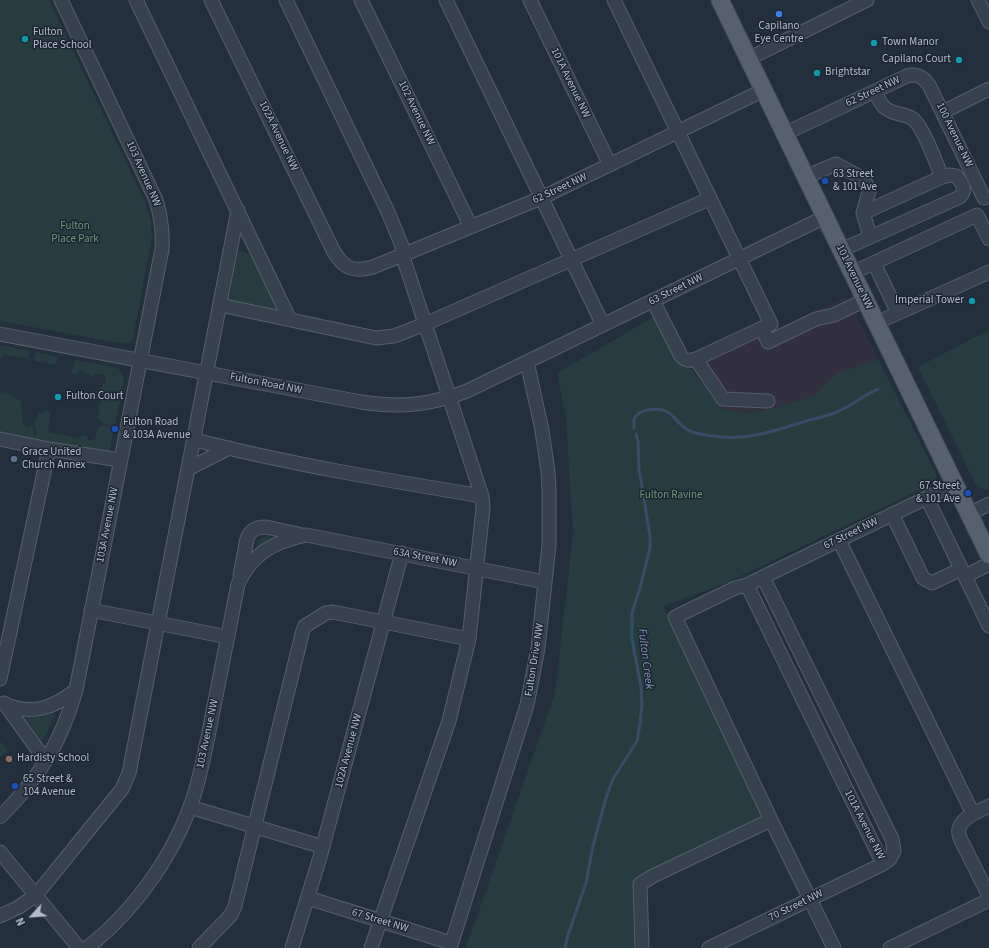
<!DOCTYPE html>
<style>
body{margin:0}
#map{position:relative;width:989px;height:948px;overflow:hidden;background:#242f3e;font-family:"Source Sans 3",sans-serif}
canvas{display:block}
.north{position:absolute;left:12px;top:896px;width:40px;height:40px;-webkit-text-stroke:3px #1d2633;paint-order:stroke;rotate:244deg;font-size:11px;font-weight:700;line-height:16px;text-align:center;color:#b4bcc9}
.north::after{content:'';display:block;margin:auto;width:14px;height:18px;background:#b4bcc9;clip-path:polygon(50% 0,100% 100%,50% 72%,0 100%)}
</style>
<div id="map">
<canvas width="989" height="948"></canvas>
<div class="north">N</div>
</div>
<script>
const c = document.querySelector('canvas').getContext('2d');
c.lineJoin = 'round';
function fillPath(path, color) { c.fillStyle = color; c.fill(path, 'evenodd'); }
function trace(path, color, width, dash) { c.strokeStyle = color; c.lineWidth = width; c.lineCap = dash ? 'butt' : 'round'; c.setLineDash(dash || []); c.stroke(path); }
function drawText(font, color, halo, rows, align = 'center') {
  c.font = font + ' "Source Sans 3",sans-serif'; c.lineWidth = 3; c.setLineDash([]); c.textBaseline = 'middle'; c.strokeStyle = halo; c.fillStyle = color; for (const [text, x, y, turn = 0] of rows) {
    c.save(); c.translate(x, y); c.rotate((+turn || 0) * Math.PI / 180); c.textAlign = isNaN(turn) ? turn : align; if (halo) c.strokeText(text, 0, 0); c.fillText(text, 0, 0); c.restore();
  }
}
fillPath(new Path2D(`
 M846 297 878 359 837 373 815 395 776 408 752 413 723 410 691 369Z`), '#32303f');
fillPath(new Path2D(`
 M0 0H49L145 202 151 222 152 237 133 338 130 342 125 344 0 321Z
 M238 250 258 257 284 309 275 317 228 306Z
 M659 314 685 367 691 369 723 410 752 413 776 408 815 395 837 373 878 359 937 476 930 485 726 583 663 606 765 816 636 878 634 948H466L555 693 573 533 566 417 557 373Z
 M989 330V489L987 490 977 487 918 367Z
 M0 345 30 351 28 360H27V357H25V358L3 354V357H0Z
 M36 352 58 357 56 365 35 361 34 359Z
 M75 360 118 368 122 373 124 380 115 425 104 424 98 418 100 410 98 409 102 395 101 391 102 385 106 383V379L105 375 94 373V376L86 374V372L79 370 78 374 71 373Z
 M1 392 9 393V395L15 396 14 398 21 400C20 408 24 415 22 421L24 425 28 427 32 425 34 435H37C35 425 33 421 40 412L44 413 46 410 51 412 48 432 77 438 84 436H87L88 440H92L95 439 98 427 104 425 114 427 109 455 0 433V393Z
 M268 535 273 538 272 542 256 550C256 541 260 539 268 535Z
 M54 713 55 715 44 739 41 740 25 719 26 717H40Z
 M0 741 8 751 0 757Z`), '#263c3f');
trace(new Path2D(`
 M634 428V419C637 413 642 411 648 410 676 405 673 425 692 432 702 435 712 436 722 437 751 440 779 429 806 421 817 418 830 416 841 410 854 404 864 395 878 389
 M565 948 568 935 586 883 593 846 606 798 613 779 637 741 640 724 642 705 641 687 632 639V613L640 588 650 548V536L639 469 638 441 636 434`), '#394c67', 3);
const minor = new Path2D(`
 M136 0 290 320
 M211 0 333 250C343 268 353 273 373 267L541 198 764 90
 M286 0 388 212 402 246 405 263 482 496 483 508 469 639 449 721 371 948
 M361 0 471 227
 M446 0 603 325
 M530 0 610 165
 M614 0 771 324 696 359C689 361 686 361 681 356L653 301
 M978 0 989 22
 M748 59 867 0
 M943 112 989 89
 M784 134 907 76C917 73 923 77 929 85L984 198
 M805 177 836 164 864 179 869 191 863 213
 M870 236 863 213 942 177
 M841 250 960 197C967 190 962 182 956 176L949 175 942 177C936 163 924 128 913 119 904 113 892 115 884 107 880 103 877 96 875 91
 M874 263 898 313
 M852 273 977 215 989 239
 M220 305 376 338 394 336 425 324 709 199
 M876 323 989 272
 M762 328 768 342 816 319 834 315 865 300
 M0 334 361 402C400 408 431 405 467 391L825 217
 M696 359 723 399 768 401
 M0 439 49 449
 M195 440C289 464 385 480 482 496
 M188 469 229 448
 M927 498 989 626
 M892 514 923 578 932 583 961 569
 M969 514 989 504
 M839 540 973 814
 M240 575 247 539C250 530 256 527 266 527L302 535
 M965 576 989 564
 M747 585 883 864
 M91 610 228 637
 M0 679 49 449 120 460
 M4 703 46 761
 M4 704C33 715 52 709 76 690
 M989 806C980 811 961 817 959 829 958 831 959 835 960 838L989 896
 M190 807 323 847
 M0 817C38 780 62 741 76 690L162 249C163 231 161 216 156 200L61 0
 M0 852 79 948
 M308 898 451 943
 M0 916 19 907 36 895 122 789 129 773 238 210
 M87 948C138 908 180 847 197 785 205 756 210 726 216 696 223 659 231 621 238 584 252 553 274 542 306 535L545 582
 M199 948 231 915 235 906 303 630 305 626 326 613 333 612 469 639
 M292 948 320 857 402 553
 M450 948 527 705 538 648 549 545V489L548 472 542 430 527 362
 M642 948 640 884 653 876 771 820
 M709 948 883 864 890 859 894 851 892 839 763 577
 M834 948 771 820 675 617 735 588 747 585 763 577 955 484
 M890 948 989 900`);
const major = new Path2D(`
 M720 0 989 555`);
trace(minor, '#565f6c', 15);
trace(major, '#414a57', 19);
trace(minor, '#38414e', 13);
trace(major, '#56606e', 17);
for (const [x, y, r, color] of [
 [779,14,4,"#3f7fe0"],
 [25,39,4,"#0f9aa8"],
 [874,43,4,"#0f9aa8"],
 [959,60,4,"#0f9aa8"],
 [817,73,4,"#0f9aa8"],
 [825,181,4,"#1a4fb4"],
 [972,301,4,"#0f9aa8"],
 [58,397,4,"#0f9aa8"],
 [115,429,4,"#1a4fb4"],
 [14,459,4,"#5c6f8a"],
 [968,493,4,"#1a4fb4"],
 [9,759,4,"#8d6e63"],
 [15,786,4,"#1a4fb4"]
]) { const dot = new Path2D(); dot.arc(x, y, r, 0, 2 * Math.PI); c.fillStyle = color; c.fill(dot); trace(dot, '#1d2633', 1.5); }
drawText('11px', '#b4bcc9', '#1d2633', [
 ["Capilano",779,27,"center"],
 ["Eye Centre",779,40,"center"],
 ["Fulton",33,33],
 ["Place School",33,46],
 ["Town Manor",882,43],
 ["Capilano Court",951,60,"right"],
 ["Brightstar",825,73],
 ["63 Street",833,175],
 ["& 101 Ave",833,188],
 ["Imperial Tower",964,301,"right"],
 ["Fulton Court",66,397],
 ["Fulton Road",123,423],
 ["& 103A Avenue",123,436],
 ["Grace United",22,453],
 ["Church Annex",22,466],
 ["67 Street",960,487,"right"],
 ["& 101 Ave",960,500,"right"],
 ["Hardisty School",17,759],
 ["65 Street &",23,780],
 ["104 Avenue",23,793]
], 'left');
drawText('11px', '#b4bcc9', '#1d2633', [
 ["101A Avenue NW",570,83,64],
 ["62 Street NW",873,92,-25],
 ["102 Avenue NW",416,113,64],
 ["100 Avenue NW",954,135,64],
 ["102A Avenue NW",278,136,64],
 ["103 Avenue NW",143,174,66],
 ["62 Street NW",560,189,-25],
 ["101 Avenue NW",854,277,64],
 ["63 Street NW",676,290,-26],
 ["Fulton Road NW",266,384,11],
 ["103A Avenue NW",108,525,-79],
 ["67 Street NW",851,534,-26],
 ["63A Street NW",425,558,11],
 ["Fulton Drive NW",535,660,-81],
 ["103 Avenue NW",208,734,-78],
 ["102A Avenue NW",349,751,-75],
 ["101A Avenue NW",864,825,63],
 ["70 Street NW",796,906,-26],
 ["67 Street NW",380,921,17]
]);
drawText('11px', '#6b9a76', '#1d2633', [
 ["Fulton",75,227],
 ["Place Park",75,240],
 ["Fulton Ravine",671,496]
]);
drawText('italic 12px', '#7c92b1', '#1d2633', [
 ["Fulton Creek",645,659,83]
]);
</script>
